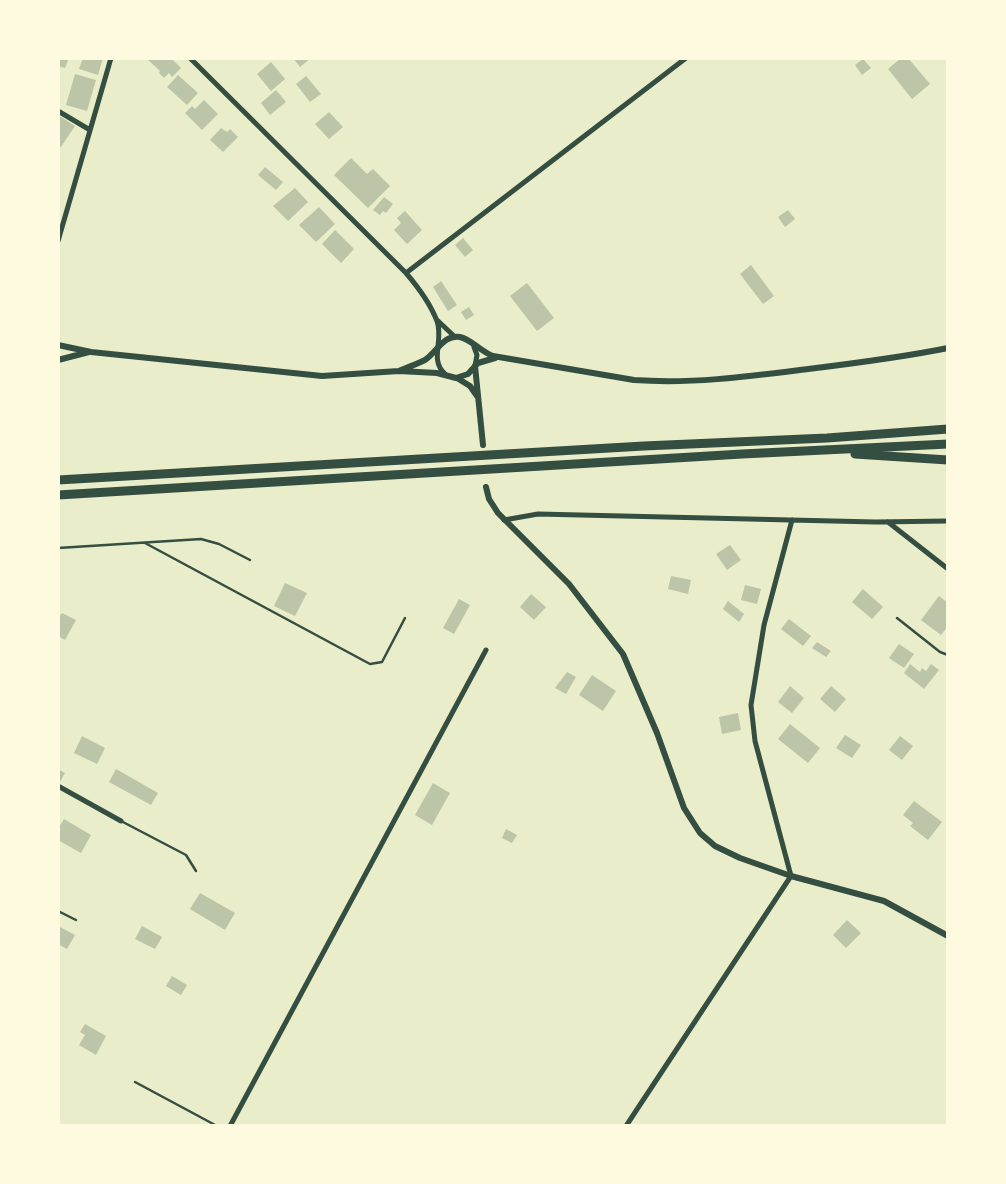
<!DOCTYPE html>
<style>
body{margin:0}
#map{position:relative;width:1006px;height:1184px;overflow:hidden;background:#e9edc9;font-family:"Noto Sans",sans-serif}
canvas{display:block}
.frame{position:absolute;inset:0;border:60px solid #fefae0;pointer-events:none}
</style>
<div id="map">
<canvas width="1006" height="1184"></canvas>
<div class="frame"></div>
</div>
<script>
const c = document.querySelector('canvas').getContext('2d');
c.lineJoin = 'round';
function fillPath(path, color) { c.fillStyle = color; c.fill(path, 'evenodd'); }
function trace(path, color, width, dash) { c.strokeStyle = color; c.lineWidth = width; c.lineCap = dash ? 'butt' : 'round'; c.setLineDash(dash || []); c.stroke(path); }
fillPath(new Path2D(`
 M58 58H69L65 68 58 66Z
 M83 58H103L98 75 79 69Z
 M146 58H171L181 68 172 77 169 73 164 78 159 73 160 71Z
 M293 58H311L300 67Z
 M901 58H908L930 84 912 99 888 69Z
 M863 59 871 68 862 75 855 65Z
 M271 62 285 79 271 91 257 74Z
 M75 74 96 80 87 111 66 105Z
 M178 75 198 93 187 105 167 87Z
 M306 76 321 94 310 102 296 84Z
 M276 90 286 102 270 115 261 103Z
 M204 100 218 114 202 130 185 113 192 106 195 109Z
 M329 112 343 127 329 139 315 124Z
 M58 115 75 126 61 147 58 145Z
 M221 128 227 132 230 129 238 137 223 152 210 140Z
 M351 158 367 174 373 169 390 186 368 208 334 175Z
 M265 167 283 182 276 190 258 175Z
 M295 188 308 202 288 221 273 206Z
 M384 197 393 204 386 213 383 211 380 215 373 210Z
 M319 207 335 224 316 242 299 225Z
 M788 210 795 219 785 227 778 217Z
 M405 211 422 230 407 244 394 230 401 223 397 218Z
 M335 230 354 249 341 263 322 244Z
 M463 238 473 250 465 257 455 245Z
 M751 265 774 296 763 304 740 274Z
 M441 281 457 305 448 311 433 287Z
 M527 283 554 318 537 331 510 296Z
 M469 307 474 315 466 320 461 312Z
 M730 545 741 560 727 570 716 554Z
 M671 576 691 580 688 594 668 589Z
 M285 583 307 593 295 616 274 606Z
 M745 585 761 589 757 604 741 600Z
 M863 589 883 607 872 619 852 602Z
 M531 594 546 607 534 620 520 607Z
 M939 596 948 603V626L941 635 921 620Z
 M459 599 470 605 454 634 443 628Z
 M728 601 744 614 739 622 723 609Z
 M62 613 76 620 65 640 58 636V618Z
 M789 619 811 636 803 646 781 629Z
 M817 642 831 651 826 657 812 648Z
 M899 644 914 654 904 668 889 658Z
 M910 664 920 672 922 668 926 671 931 664 939 670 924 689 904 673Z
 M567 672 576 677 566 694 555 688Z
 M592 675 616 691 603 711 579 695Z
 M790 686 804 698 792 713 778 702Z
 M831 686 846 699 835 712 820 699Z
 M738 713 741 730 722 734 719 717Z
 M790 724 820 748 808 763 778 739Z
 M845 735 861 745 852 758 836 748Z
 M82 736 105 748 97 764 74 753Z
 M900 736 913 746 902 760 889 750Z
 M58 769 65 773 60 782 58 781Z
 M116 769 158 793 151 805 109 782Z
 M433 783 450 793 432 825 415 815Z
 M914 801 942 822 928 840 910 826 913 823 903 815Z
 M64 819 91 835 81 853 58 840V829Z
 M506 829 517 835 512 843 502 838Z
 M200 893 235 913 225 930 190 909Z
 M847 920 861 933 846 948 833 935Z
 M58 926 75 935 67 949 58 944Z
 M142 926 162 937 155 949 135 939Z
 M172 976 187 985 181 995 166 986Z
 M85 1024 106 1036 96 1055 79 1045 85 1035 80 1032Z`), '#bcc5a7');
trace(new Path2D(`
 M145 543 370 664 382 662 405 618
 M58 548 201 539 219 544 250 560
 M897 618 940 652 948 655
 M121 821 186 855 196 871
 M58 911 76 920
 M135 1082 217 1126`), '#344e41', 2.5);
trace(new Path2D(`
 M190 58 406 273C418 287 430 303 437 321 444 340 429 360 445 374
 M58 111 90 130
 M58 241 111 58
 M406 273 686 58
 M437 320 455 337
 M474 347 477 355 475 366
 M504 520 538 514 875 522 948 521
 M888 522 948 569
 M58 786 121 821
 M230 1126 486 650
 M626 1126 791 876 755 741 751 705 764 625 792 520`), '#344e41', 5);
trace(new Path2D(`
 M58 345 91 352 322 376 399 371 437 373 456 378 468 374 478 363 495 358
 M58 360 89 352
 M475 366 483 445
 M399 371C408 367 417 364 425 360 437 352 444 334 460 337 471 339 481 352 493 356L634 380C690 384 745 377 800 370 849 364 899 358 948 348
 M457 378 470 386 477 396
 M486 487 489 499 498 513 569 584 623 654 657 733 684 808 700 833 715 846 740 858 791 876 884 901 948 936`), '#344e41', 6);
trace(new Path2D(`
 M855 454 948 460
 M58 480 644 446 827 438 948 429
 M58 495 742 454 948 444`), '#344e41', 9);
</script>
